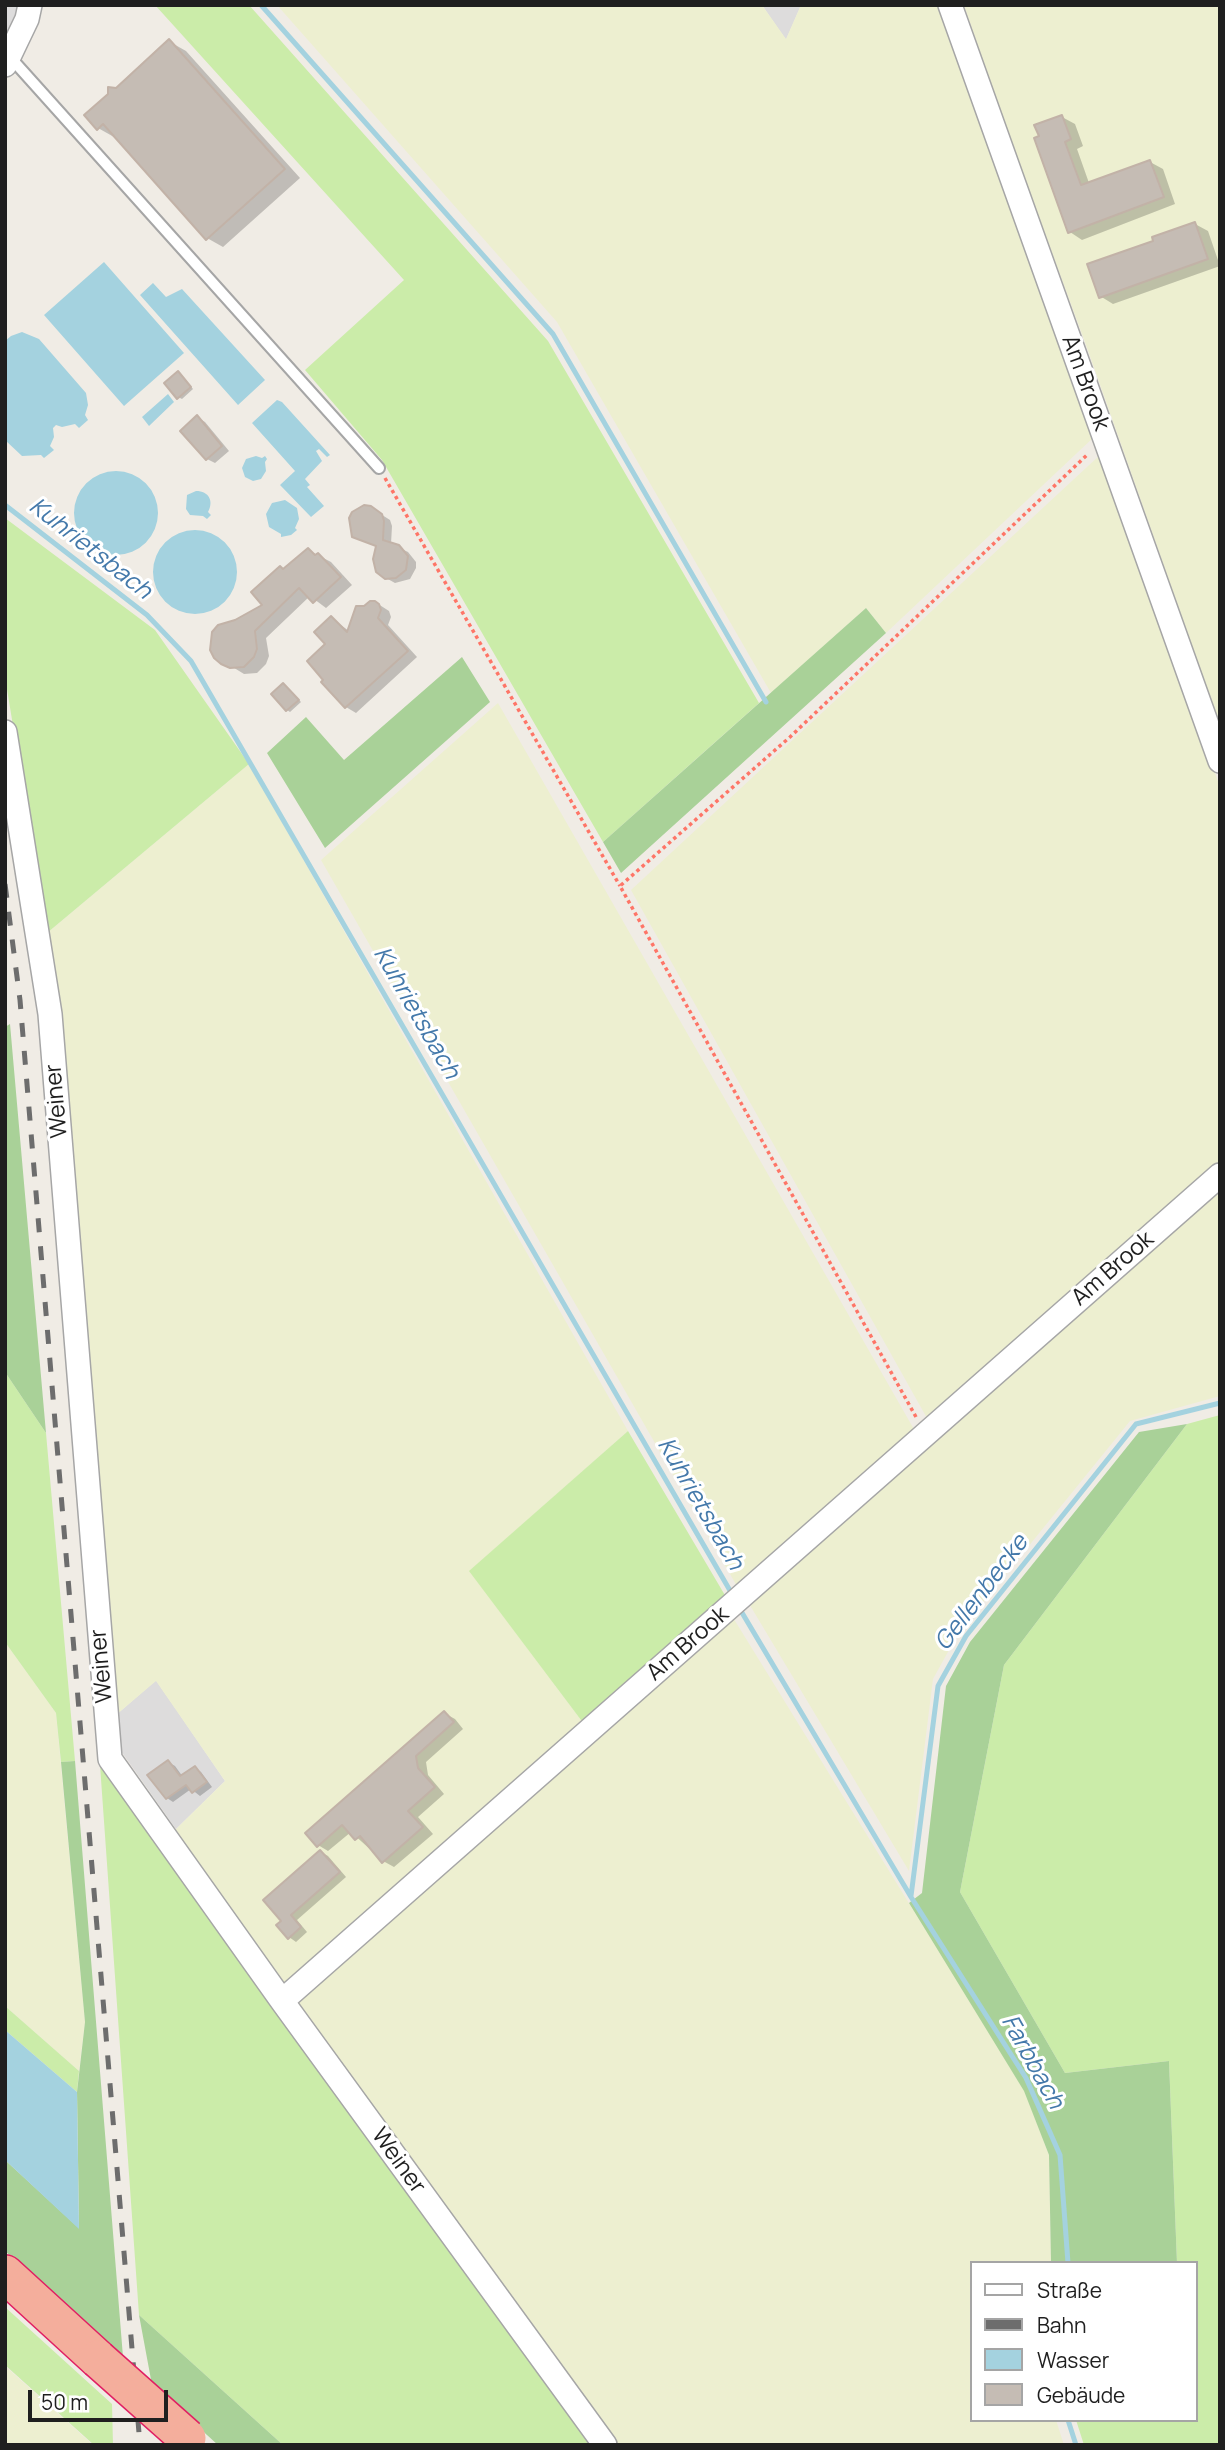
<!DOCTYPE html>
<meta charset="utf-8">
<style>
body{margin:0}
#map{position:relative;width:1225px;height:2450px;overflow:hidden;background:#f0ece5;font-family:Manrope,sans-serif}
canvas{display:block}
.frame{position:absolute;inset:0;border:7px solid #1f1f1f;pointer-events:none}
.legend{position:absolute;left:970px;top:2261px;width:228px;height:161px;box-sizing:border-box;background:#fff;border:2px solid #a5a5a5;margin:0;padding:9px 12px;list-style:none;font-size:21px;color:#1f1f1f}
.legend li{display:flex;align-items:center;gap:14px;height:35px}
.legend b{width:35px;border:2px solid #a5a5a5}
.scale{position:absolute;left:28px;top:2390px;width:140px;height:32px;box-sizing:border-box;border:4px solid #1f1f1f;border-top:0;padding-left:9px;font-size:21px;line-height:24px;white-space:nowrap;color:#1f1f1f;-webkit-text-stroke:5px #fff;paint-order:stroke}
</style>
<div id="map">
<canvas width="1225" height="2450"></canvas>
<div class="frame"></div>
<ul class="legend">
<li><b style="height:9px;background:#fff"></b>Straße</li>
<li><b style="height:9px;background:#6d6d6d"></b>Bahn</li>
<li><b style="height:19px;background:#a4d2df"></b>Wasser</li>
<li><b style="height:19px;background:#c5bcb4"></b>Gebäude</li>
</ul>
<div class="scale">50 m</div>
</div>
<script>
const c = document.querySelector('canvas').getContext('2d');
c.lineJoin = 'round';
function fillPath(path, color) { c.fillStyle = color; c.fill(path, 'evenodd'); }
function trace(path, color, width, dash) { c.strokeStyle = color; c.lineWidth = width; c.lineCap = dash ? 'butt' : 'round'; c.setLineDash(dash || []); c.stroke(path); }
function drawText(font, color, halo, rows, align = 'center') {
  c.font = font + ' Manrope,sans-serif'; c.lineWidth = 6; c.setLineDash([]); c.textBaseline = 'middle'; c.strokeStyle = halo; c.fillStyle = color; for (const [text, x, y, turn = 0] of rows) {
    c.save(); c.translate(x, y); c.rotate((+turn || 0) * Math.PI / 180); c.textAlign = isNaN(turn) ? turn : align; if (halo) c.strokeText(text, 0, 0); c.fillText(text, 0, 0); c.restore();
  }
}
fillPath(new Path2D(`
 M5 5H20L5 48Z
 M762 5H801L786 40Z
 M156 1680 225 1781 176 1829 121 1751 116 1715Z`), '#dddcdc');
fillPath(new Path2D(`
 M277 5H762L786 39 801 5H938L1094 437 886 633 866 608 771 693 557 322Z
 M964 5H1220V725L1086 345 1002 117Z
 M1101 454 1220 787V1161L928 1420 631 890Z
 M498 703 915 1431 738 1588 321 860Z
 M249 764 628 1431 470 1571 584 1724 285 1983 172 1833 225 1781 156 1681 116 1715 47 933Z
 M1220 1186V1396L1130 1421 959 1632 933 1679 909 1871 748 1602Z
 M732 1616 1024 2090 1049 2155 1051 2263H971V2420H1056L1064 2445H616L294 2002Z
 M5 1642 56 1713 85 2022 79 2071 5 2006Z
 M5 2366 93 2445H5Z`), '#edefd0');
fillPath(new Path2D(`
 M155 5H249L548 341 759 703 603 842 382 460 305 370 404 280Z
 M5 518 155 630 249 764 47 933 5 677Z
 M5 1372 46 1433 75 1761 61 1762 56 1713 5 1642Z
 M1220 1415V2445H1084L1076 2420H1195V2263H1177L1169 2061 1065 2073 960 1892 1004 1665 1187 1424Z
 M628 1431 726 1597 584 1724 469 1571Z
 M100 1765 595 2445H283L139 2315Z
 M5 2006 79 2071 77 2092 5 2030Z
 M5 2307 112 2404 113 2445H94L5 2365Z`), '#cbeca9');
fillPath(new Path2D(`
 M866 608 886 633 621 873 603 842Z
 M462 657 490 702 325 848 267 753 306 717 344 760Z
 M10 1024 46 1433 5 1372V1027Z
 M1187 1424 1004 1665 960 1892 1065 2073 1169 2061 1177 2263H1051L1049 2155 1024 2091 909 1903 922 1893 946 1686 970 1642 1139 1432Z
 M75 1761 123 2357 5 2251V2160L79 2228 77 2092 85 2022 61 1762Z
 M139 2315 283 2445H218L152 2385Z`), '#a9d198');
fillPath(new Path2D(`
 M104 262 184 353 124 406 44 315Z
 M153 283 166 297 182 289 265 380 238 405 140 295Z
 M22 332 39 339 86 393 88 405 85 415 88 420 79 428 75 424 62 427 56 425 53 428 54 437 50 446 54 450 44 458 41 455 22 456 5 440V341L11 336Z
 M168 394 174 402 149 426 142 417Z
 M277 400 282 402 330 455 327 457 319 449 316 451 322 461 305 479 310 485 307 487 324 506 311 517 280 485 295 471 252 423Z
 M256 456 262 458 265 456 267 459 265 462 266 471 261 479 253 481 245 477 242 468 246 459Z
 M74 513a42 42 0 1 1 84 0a42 42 0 1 1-84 0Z
 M196 491C209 491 214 501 208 512L211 515 207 519 203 516 190 515 186 509 187 495Z
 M285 500 297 508 299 519 295 528 297 530 291 535 281 537V534L269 527 266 514 272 503Z
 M153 572a42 42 0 1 1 84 0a42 42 0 1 1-84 0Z
 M5 2030 77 2092 79 2229 5 2160Z`), '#a4d2df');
fillPath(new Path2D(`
 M170 42 186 51 300 178 223 247 207 238 116 136 114 137 98 128 116 90Z
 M1062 117 1075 124 1083 146 1077 149 1089 183 1150 162 1163 169 1175 204 1082 240 1070 232Z
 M1195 224 1208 231 1220 266 1113 304 1100 296 1155 242Z
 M181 375 193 389 182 399 178 397Z
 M197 417 205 422 229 451 215 463 207 459Z
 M379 513 390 520 392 526 391 544 408 552 416 562V568L410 579 395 583 386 578 378 547 362 540Z
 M308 550 331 562 352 585 326 608 310 596 266 638 269 656 266 664 257 673 244 674 231 666 236 621 265 605 284 570Z
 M375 602 389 611 391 617 388 625 417 657 356 713 346 707 328 644 331 618 349 631 364 608Z
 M284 685 301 702 290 712 287 710Z
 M444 1713 455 1719 463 1729 426 1762 428 1775 444 1794 418 1817 433 1834 394 1867 383 1861 351 1832 328 1851 318 1845Z
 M168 1762 175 1766 183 1777 195 1768 201 1772 212 1787 200 1796 191 1789 173 1802 167 1798Z
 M321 1852 328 1856 346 1877 297 1920 307 1932 296 1942 289 1937 283 1921Z`), '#0003');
trace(new Path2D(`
 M261 5 553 334 766 702
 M5 505 147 615 191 661 732 1594
 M741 1611 911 1897 1026 2078 1060 2155 1068 2263
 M911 1896 938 1686 966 1636 1136 1424 1220 1403
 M1068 2420 1076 2445`), '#a4d2df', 5);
const building = new Path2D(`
 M169 39 285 169 206 240 103 124 97 130 84 115 108 94V87L116 88Z
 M1062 115 1071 139 1065 142 1081 185 1150 160 1164 197 1068 233 1034 138 1039 136 1034 125Z
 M1195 222 1208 259 1099 298 1087 264 1153 241 1152 237Z
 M178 371 191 387 177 399 164 383Z
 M197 415 222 446 206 460 180 431Z
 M364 505 371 506 382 514 384 521 383 540 399 545 408 556 406 570 396 578 385 579 376 572 373 559 376 546 352 537 349 518 352 512Z
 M308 548 315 555 318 553 341 577 313 603 299 588 255 631 257 649 254 657 244 667 230 668 221 664 214 658 210 650 212 632 218 625 235 620 262 605 251 592 280 566 283 569Z
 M370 601H375L379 604 381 610 378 618 408 651 345 708 321 682 323 680 307 661 325 644 314 632 331 616 347 632 356 606H364Z
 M283 683 299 700 286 711 271 694Z
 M444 1711 454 1722 416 1756 418 1768 435 1787 408 1811 423 1827 382 1863 360 1836 355 1840 342 1825 317 1847 305 1833Z
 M168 1760 180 1776 195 1766 207 1782 192 1793 186 1785 166 1799 147 1775Z
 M320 1850 340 1872 291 1915 301 1927 288 1939 276 1925 281 1921 263 1900Z`);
fillPath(building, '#c5bcb4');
trace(building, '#c2b2a7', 2);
const service = new Path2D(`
 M10 57 379 468`);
const minor = new Path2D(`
 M950 5 1220 761
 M5 65 27 19 30 5
 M5 732 50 1014 110 1759 282 2001 605 2445
 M282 2001 1220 1175`);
const trunk = new Path2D(`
 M5 2274 98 2359`);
trace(service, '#a6a6a6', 14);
trace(minor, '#a6a6a6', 26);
trace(trunk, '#e11f63', 40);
trace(new Path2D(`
 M385 478 620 886
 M916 1417 620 886 790 737 1088 454`), '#fe7567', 3.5, [3.5, 3.5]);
trace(service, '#fff', 10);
trace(minor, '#fff', 23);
trace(trunk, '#f4ae9c', 37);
trace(new Path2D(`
 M5 884 20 1000 140 2445`), '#6d6d6d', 5, [14, 14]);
const trunkBridge = new Path2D(`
 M98 2359 187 2438`);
trace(trunkBridge, '#e11f63', 40, []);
trace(trunkBridge, '#f4ae9c', 37);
drawText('23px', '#1f1f1f', '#fff', [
 ["Am Brook",1085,383,70],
 ["Weiner",57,1101,-95],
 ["Am Brook",1113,1269,-41],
 ["Am Brook",688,1644,-41],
 ["Weiner",102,1666,-95],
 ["Weiner",398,2161,54]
]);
drawText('italic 24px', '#4479aa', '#fff', [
 ["Kuhrietsbach",90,549,38],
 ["Kuhrietsbach",416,1013,60],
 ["Kuhrietsbach",700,1504,60],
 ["Gellenbecke",982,1593,-53],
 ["Farbbach",1032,2062,61]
]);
</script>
